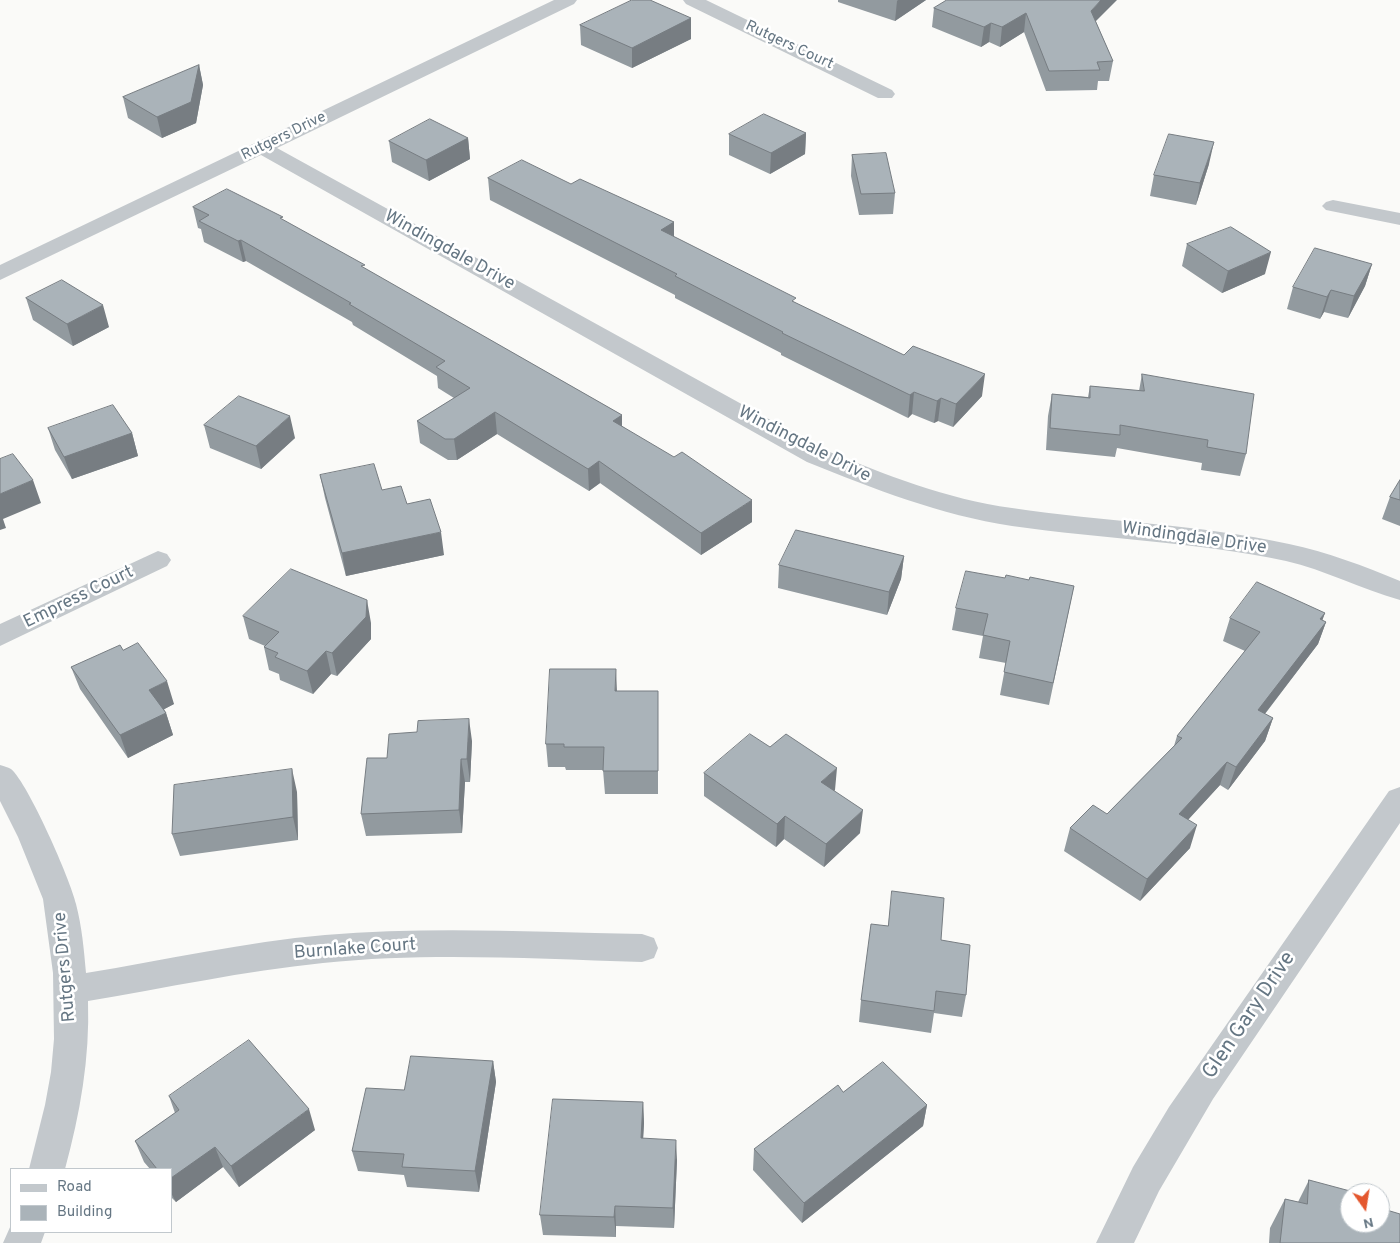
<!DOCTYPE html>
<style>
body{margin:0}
#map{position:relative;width:1400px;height:1243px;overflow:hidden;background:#fafaf8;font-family:Overpass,sans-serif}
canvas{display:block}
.legend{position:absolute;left:10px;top:1168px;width:162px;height:65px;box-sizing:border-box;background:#fff;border:1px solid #c1c8cd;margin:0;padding:6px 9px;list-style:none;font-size:15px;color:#657683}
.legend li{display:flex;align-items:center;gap:10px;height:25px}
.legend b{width:25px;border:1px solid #c1c8cd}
.north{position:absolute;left:1340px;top:1183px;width:50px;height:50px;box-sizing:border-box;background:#fff;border:1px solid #c1c8cd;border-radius:50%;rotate:167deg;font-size:14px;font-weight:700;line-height:20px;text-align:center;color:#657683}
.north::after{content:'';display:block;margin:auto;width:18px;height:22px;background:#e4572e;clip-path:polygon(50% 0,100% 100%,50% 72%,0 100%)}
</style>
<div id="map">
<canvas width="1400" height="1243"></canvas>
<ul class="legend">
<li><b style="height:6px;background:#c3c8cc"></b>Road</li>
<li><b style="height:14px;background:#aab3b9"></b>Building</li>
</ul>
<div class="north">N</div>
</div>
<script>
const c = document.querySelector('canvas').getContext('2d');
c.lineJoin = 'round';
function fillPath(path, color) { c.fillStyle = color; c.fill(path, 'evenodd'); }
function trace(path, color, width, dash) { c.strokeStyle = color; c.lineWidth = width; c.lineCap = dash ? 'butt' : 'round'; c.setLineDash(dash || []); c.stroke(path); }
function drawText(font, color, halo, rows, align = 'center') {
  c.font = font + ' Overpass,sans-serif'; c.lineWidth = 5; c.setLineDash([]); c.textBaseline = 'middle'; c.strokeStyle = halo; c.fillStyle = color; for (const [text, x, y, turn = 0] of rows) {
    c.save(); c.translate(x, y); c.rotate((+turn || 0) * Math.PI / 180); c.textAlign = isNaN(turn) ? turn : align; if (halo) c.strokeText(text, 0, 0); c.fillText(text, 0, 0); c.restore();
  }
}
fillPath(new Path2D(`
 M554 0H577L574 4 277 148 825 450C886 475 946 499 1012 508 1104 522 1198 524 1289 544 1327 552 1364 566 1400 581V600C1361 589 1325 570 1286 561 1196 542 1103 539 1012 526 940 515 874 489 807 462L261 155 0 280V265Z
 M683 0H706L892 90 895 94 892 98H878L686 4Z
 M1333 200 1400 213V225L1326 210 1322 206 1326 202Z
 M158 551 167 554 171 560 167 566 0 646V624Z
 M0 765C3 766 8 767 11 769 28 783 71 881 76 904 82 927 84 950 86 973 166 960 245 942 325 935 430 926 537 932 642 934L654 938 658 948 654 958 642 962C536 959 429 952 323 963 244 971 166 988 88 1001 90 1058 80 1114 65 1169H29L45 1105 51 1072 54 1039 53 973 43 899 18 837 0 801Z
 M1400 787V823L1213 1099 1159 1191 1134 1243H1096L1133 1167 1169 1107 1389 791Z
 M11 1225V1232H45L41 1243H3Z`), '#c3c8cc');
fillPath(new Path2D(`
 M838 0H926L895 21 838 2Z
 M947 0 1096 22 1113 61 1109 81H1098L1097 90 1046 91 1024 32 1000 47 989 42 981 47 932 27 934 8Z
 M691 18V39L632 68 581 45 580 25Z
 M199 65 203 85 196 123 162 138 128 118 123 97Z
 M806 133 805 154 770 174 729 155V134Z
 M468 138 470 159 429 181 392 162 389 141Z
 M852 155 895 193 893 214 859 215 851 176Z
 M1209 164 1196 205 1150 196 1154 175Z
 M488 178 571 184 674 222V237L796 303 982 396 953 427 938 421 934 423 912 414 908 418 781 355V353L675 298V295L490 200Z
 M193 207 283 220 365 269 622 415V426L752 522 701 555 600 483 589 491 497 434 457 460H448L420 443 417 421 454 398 438 388 437 376 353 325 352 322 246 261 243 262 204 242 201 229 198 228Z
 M1187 244 1265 274 1222 293 1182 266Z
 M1372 264 1365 286 1348 318 1324 312 1320 319 1287 309 1293 287Z
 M26 298 109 327 73 346 33 320Z
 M1142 374 1246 454 1240 476 1201 470 1202 463 1117 448 1115 457 1046 450 1048 416 1052 394 1088 397 1090 386 1139 391Z
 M204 425 295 438 261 469 210 448Z
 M48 428 132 433 138 456 72 479 55 450Z
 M320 475 382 490 407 504 444 555 346 576 325 498Z
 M1400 480V526L1382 519 1390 497Z
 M904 556 901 579 887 615 778 588 779 565Z
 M1005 578 1029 580 1074 586 1049 705 1000 695 1006 663 979 658 983 636 952 630 956 608Z
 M1325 613 1322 620 1326 622 1318 644 1265 714 1273 718 1265 741 1228 790 1220 785 1188 820 1190 848 1140 901 1064 851 1070 828 1107 814 1174 746 1177 736 1245 651 1223 641 1230 618Z
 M243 616 371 623V639L337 676 331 674 313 694 280 680 279 674 269 670 264 647 265 646 249 639Z
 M123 650 174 704 164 709 166 713 173 735 128 758 80 689 71 667Z
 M617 691H658V794H605L603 770H566L565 767H548L546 744Z
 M472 741 470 782H465L462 833 366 836 361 814 387 758Z
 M770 747 835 790 834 791 860 833 824 867 784 839 776 847 704 796V773Z
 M297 792 298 840 180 856 172 834Z
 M941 940 966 995 962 1017 934 1013 931 1033 859 1022 861 1000Z
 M493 1061 496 1082 479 1192 407 1187 404 1175 358 1171 352 1151 404 1090Z
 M843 1092 927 1105 923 1126 802 1223 753 1170 754 1149Z
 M169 1096 315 1130 239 1187 223 1167 176 1202 171 1197V1169H150L144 1162 135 1141 175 1113Z
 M643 1102 644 1123 643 1138 677 1160 674 1228 616 1226V1237L543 1235 540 1215Z
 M1309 1180 1349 1198 1400 1243H1269L1270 1228 1285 1199 1298 1202Z`), '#929a9f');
fillPath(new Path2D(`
 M898 0H926L895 21 897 1Z
 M1101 0H1117L1087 30 1091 11Z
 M1026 13 1024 32 1000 47 1002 27Z
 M691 18V39L632 68V48Z
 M991 23 989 42 981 47 984 27Z
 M199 65 203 85 196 123 162 138 157 117Z
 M806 133 805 154 770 174 771 153Z
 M468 138 470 159 429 181 426 160Z
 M1214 142 1209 164 1196 205 1200 183Z
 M674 222V244L661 230Z
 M241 240 246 261 243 262 238 241Z
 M1271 252 1265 274 1222 293 1228 271Z
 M1372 264 1365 286 1348 318 1354 296Z
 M1331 290 1324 312 1320 319 1327 297Z
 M103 305 109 327 73 346 67 324Z
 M985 374 982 396 953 427 956 404Z
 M914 392 912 414 908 418 910 395Z
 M941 398 938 421 934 423 937 401Z
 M495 412 497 434 457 460 454 439Z
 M622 415V436L613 421Z
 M290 416 295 438 261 469 256 446Z
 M132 433 138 456 72 479 64 457Z
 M599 461 600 483 589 491 588 469Z
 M33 480 41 503 3 519 6 528 0 530V494Z
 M752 500V522L701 555V533Z
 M441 532 444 555 346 576 342 553Z
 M904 556 901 579 887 615 889 592Z
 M367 600 371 623V639L337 676 332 653Z
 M1325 613 1318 632 1326 622 1318 644 1250 733 1258 710 1320 619Z
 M326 651 331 674 313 694 307 671Z
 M616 669 617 692 615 691Z
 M167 681 174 704 157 713 149 690Z
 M166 713 173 735 128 758 120 735Z
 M1273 718 1265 741 1228 790 1236 767Z
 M469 719 472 741 470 782 467 759Z
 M461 759 465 782 462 833 459 810Z
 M1227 762 1220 785 1172 837 1179 814Z
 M837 768 835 790 819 805 821 782Z
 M292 769 297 792 298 840 293 817Z
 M863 810 860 833 824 867 826 844Z
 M785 816 784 839 776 847 777 824Z
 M1197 825 1190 848 1140 901 1147 879Z
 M493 1061 496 1082 479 1192 475 1171Z
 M643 1102 644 1123 642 1159 641 1138Z
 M927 1105 923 1126 802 1223 804 1203Z
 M309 1109 315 1130 239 1187 231 1166Z
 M676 1140 677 1160 674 1228 673 1208Z
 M215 1147 223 1167 176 1202 171 1193V1178Z
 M615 1206 616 1226V1237L614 1217Z`), '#777d82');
const building = new Path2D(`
 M632 0H650L691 18 632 48 580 25Z
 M947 0H1101L1091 11 1113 61 1097 62 1100 70 1049 71 1026 13 1002 27 991 23 984 27 934 8Z
 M199 65 191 102 157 117 123 97Z
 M764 114 806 133 771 153 729 134Z
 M430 119 468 138 426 160 389 141Z
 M1169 134 1214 142 1200 183 1154 175Z
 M886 153 895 193 861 194 852 155Z
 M522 160 571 184 580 179 674 222 661 230 796 298 792 301 904 355 913 346 985 374 956 404 941 398 937 401 914 392 910 395 782 333 783 332 675 276 677 274 488 178Z
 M227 189 283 217 280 218 365 265 361 266 622 415 613 421 674 457 682 452 752 500 701 533 599 461 588 469 495 412 454 439H445L417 421 470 388 436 367 445 361 349 304 351 303 241 240 238 241 199 221 209 215 193 207Z
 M1231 227 1271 252 1228 271 1187 244Z
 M1315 248 1372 264 1354 296 1331 290 1327 297 1293 287Z
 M62 280 103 305 67 324 26 298Z
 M1142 374 1254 394 1246 454 1207 447 1208 440 1120 425V435L1050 428 1052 394 1090 398V386L1144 391Z
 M239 396 290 416 256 446 204 425Z
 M113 405 132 433 64 457 48 428Z
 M13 454 33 480 0 494V459Z
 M374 464 382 490 401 486 407 504 430 499 441 532 342 553 320 475Z
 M1400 480V500L1390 497Z
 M796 530 904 556 889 592 779 565Z
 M291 569 367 600 366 617 332 653 326 651 307 671 275 657 278 653 264 647 279 632 243 616Z
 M966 571 1005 578 1006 575 1029 580 1030 577 1074 586 1053 683 1004 672 1010 641 983 635 988 614 956 608Z
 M1257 582 1325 613 1320 619 1326 622 1258 710 1273 718 1236 767 1227 762 1179 814 1197 825 1147 879 1070 828 1093 805 1107 814 1182 738 1177 736 1260 632 1230 618Z
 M138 643 167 681 149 690 166 713 120 735 71 667 120 645 123 650Z
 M550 669H616L615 691H658V771H603L604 747H564V744H546Z
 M469 719 467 759H461L459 810 361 814 367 758H387L389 734 417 732 418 721Z
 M750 734 770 747 786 734 837 768 821 782 863 810 826 844 785 816 777 824 704 773Z
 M292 769 293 817 172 834 174 785Z
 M892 891 944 898 941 940 970 945 966 995 936 991 934 1011 861 1000 871 924 888 926Z
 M249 1040 309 1109 231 1166 215 1147 171 1178V1169H157L135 1141 179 1110 169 1096Z
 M411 1056 493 1061 475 1171 402 1167 404 1154 352 1151 366 1088 404 1090Z
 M883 1062 927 1105 804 1203 754 1149 838 1085 843 1092Z
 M553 1099 643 1102 641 1138 676 1140 673 1208 615 1206 614 1217 540 1215Z
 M1309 1180 1350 1191V1223H1380V1208L1400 1214V1243H1280L1285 1199 1307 1204Z`);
fillPath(building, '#aab3b9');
trace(building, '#777d82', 1);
drawText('15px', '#657683', '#fff', [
 ["Rutgers Court",789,46,25],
 ["Rutgers Drive",284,137,-26]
]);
drawText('18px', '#657683', '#fff', [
 ["Windingdale Drive",449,251,29],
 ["Windingdale Drive",804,445,27],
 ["Windingdale Drive",1194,539,8],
 ["Empress Court",79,598,-26],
 ["Burnlake Court",355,950,-4],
 ["Rutgers Drive",66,967,-95]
]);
drawText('21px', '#657683', '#fff', [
 ["Glen Gary Drive",1250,1016,-56]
]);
</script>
